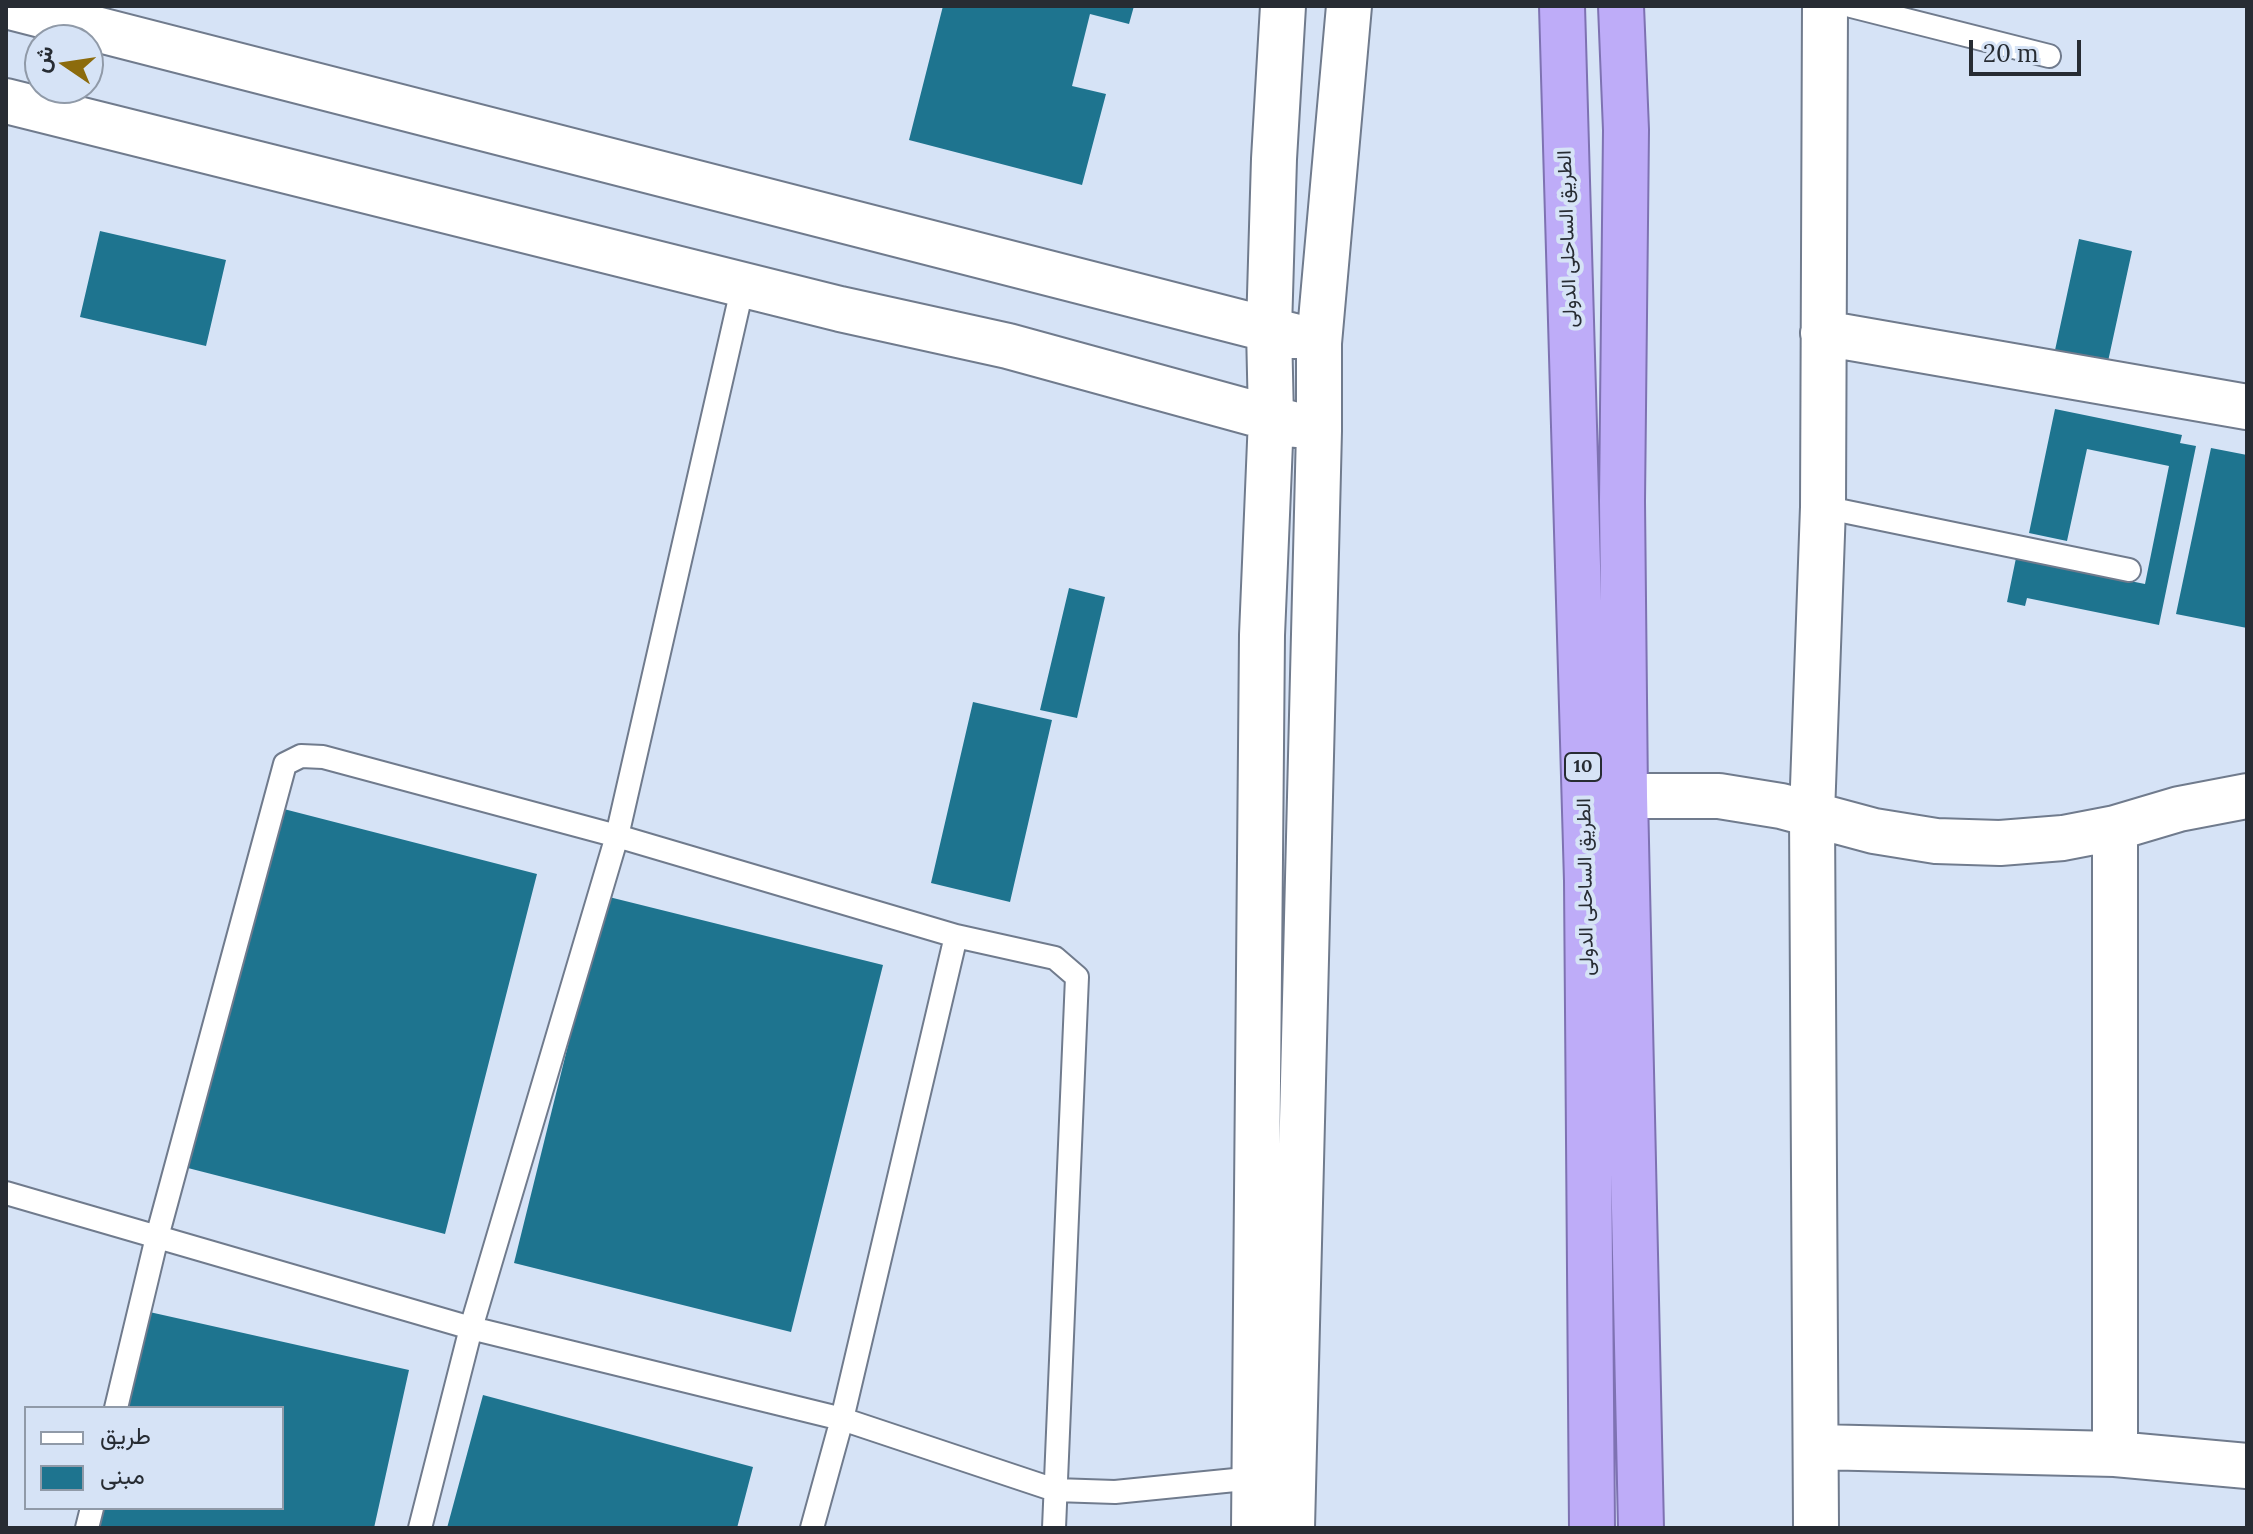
<!DOCTYPE html>
<meta charset="utf-8">
<style>
body{margin:0}
#map{position:relative;width:2253px;height:1534px;overflow:hidden;background:#d6e3f6;font-family:Lora,Vazirmatn,serif}
canvas{display:block}
.frame{position:absolute;inset:0;border:8px solid #272c33;pointer-events:none}
.legend{position:absolute;left:24px;top:1406px;width:260px;height:104px;box-sizing:border-box;background:#d6e3f6;border:2px solid #909aa8;margin:0;padding:10px 14px;list-style:none;font-size:24px;color:#272c33}
.legend li{display:flex;align-items:center;gap:16px;height:40px}
.legend b{width:40px;border:2px solid #909aa8}
.north{position:absolute;left:24px;top:24px;width:80px;height:80px;box-sizing:border-box;background:#d6e3f6;border:2px solid #909aa8;border-radius:50%;rotate:283deg;font-size:22px;font-weight:700;line-height:32px;text-align:center;color:#272c33}
.north::after{content:'';display:block;margin:auto;width:28px;height:36px;background:#8c6b0c;clip-path:polygon(50% 0,100% 100%,50% 72%,0 100%)}
.scale{position:absolute;left:1969px;top:40px;width:112px;height:36px;box-sizing:border-box;border:4px solid #272c33;border-top:0;padding-left:10px;font-size:24px;line-height:28px;white-space:nowrap;color:#272c33;-webkit-text-stroke:6px #d6e3f6;paint-order:stroke}
</style>
<div id="map">
<canvas width="2253" height="1534"></canvas>
<div class="frame"></div>
<ul class="legend">
<li><b style="height:10px;background:#fff"></b>طريق</li>
<li><b style="height:22px;background:#1e748f"></b>مبنى</li>
</ul>
<div class="north">ش</div>
<div class="scale">20 m</div>
</div>
<script>
const c = document.querySelector('canvas').getContext('2d');
c.lineJoin = 'round';
function fillPath(path, color) { c.fillStyle = color; c.fill(path, 'evenodd'); }
function trace(path, color, width, dash) { c.strokeStyle = color; c.lineWidth = width; c.lineCap = dash ? 'butt' : 'round'; c.setLineDash(dash || []); c.stroke(path); }
function drawText(font, color, halo, rows, align = 'center') {
  c.font = font + ' Lora,Vazirmatn,serif'; c.lineWidth = 8; c.setLineDash([]); c.textBaseline = 'middle'; c.strokeStyle = halo; c.fillStyle = color; for (const [text, x, y, turn = 0] of rows) {
    c.save(); c.translate(x, y); c.rotate((+turn || 0) * Math.PI / 180); c.textAlign = isNaN(turn) ? turn : align; if (halo) c.strokeText(text, 0, 0); c.fillText(text, 0, 0); c.restore();
  }
}
fillPath(new Path2D(`
 M943 6H1134L1129 24 1090 14 1072 86 1106 94 1082 185 909 140Z
 M100 231 226 260 206 346 80 317Z
 M2079 239 2132 251 2102 389 2049 378Z
 M2055 409 2182 435 2180 443 2196 446 2159 625 2027 598 2025 606 2007 602 2016 558 2145 584 2169 466 2087 449 2067 541 2029 533Z
 M2211 448 2247 455V628L2176 614Z
 M1069 588 1105 597 1077 718 1040 710Z
 M973 702 1052 720 1010 902 931 883Z
 M276 807 537 874 445 1234 184 1167Z
 M605 896 883 965 791 1332 514 1263Z
 M145 1311 409 1370 374 1528H96L101 1508H282V1408H123Z
 M483 1395 753 1467 737 1528H447Z`), '#1e748f');
const service = new Path2D(`
 M1851 6 2049 56
 M1823 507 2129 570
 M6 1193 471 1328 842 1419 1055 1490 1115 1492 1255 1478
 M116 1408 157 1237 285 764 301 756 323 757 617 836 956 936 1055 958 1077 977 1054 1528
 M87 1528 92 1508
 M420 1528 471 1328 617 836 743 285
 M812 1528 842 1419 956 936`);
const minor = new Path2D(`
 M6 6 1294 336
 M6 101 840 309 1008 346 1296 425
 M1823 333 2247 407
 M1625 796H1719L1781 806 1874 831 1936 841 2000 843 2063 838 2115 828 2179 809 2247 796
 M1816 1447 2115 1454 2247 1466
 M2115 1454V828
 M1254 1528 1262 635 1271 418 1269 329 1274 159 1283 6
 M1292 1528 1319 431V343L1349 6
 M1816 1528 1812 814 1823 507 1825 6`);
const trunk = new Path2D(`
 M1562 6 1587 881 1592 1528
 M1621 6 1626 130 1622 501 1625 796 1641 1528`);
trace(service, '#707b8d', 26);
trace(minor, '#707b8d', 48);
trace(trunk, '#7e72b2', 48);
trace(service, '#fff', 22);
trace(minor, '#fff', 44);
trace(trunk, '#beacf8', 44);
for (const [x, y, w] of [
 [1583,767,36]
]) { const box = new Path2D(); box.roundRect(x - w / 2, y - 14, w, 28, 6); c.fillStyle = '#d6e3f6'; c.fill(box); trace(box, '#272c33', 2); }
drawText('bold 18px', '#272c33', null, [
 ["10",1583,767]
]);
drawText('20px', '#272c33', '#d6e3f6', [
 ["الطريق الساحلى الدولى",1568,239,-92],
 ["الطريق الساحلى الدولى",1586,887,-91]
]);
</script>
